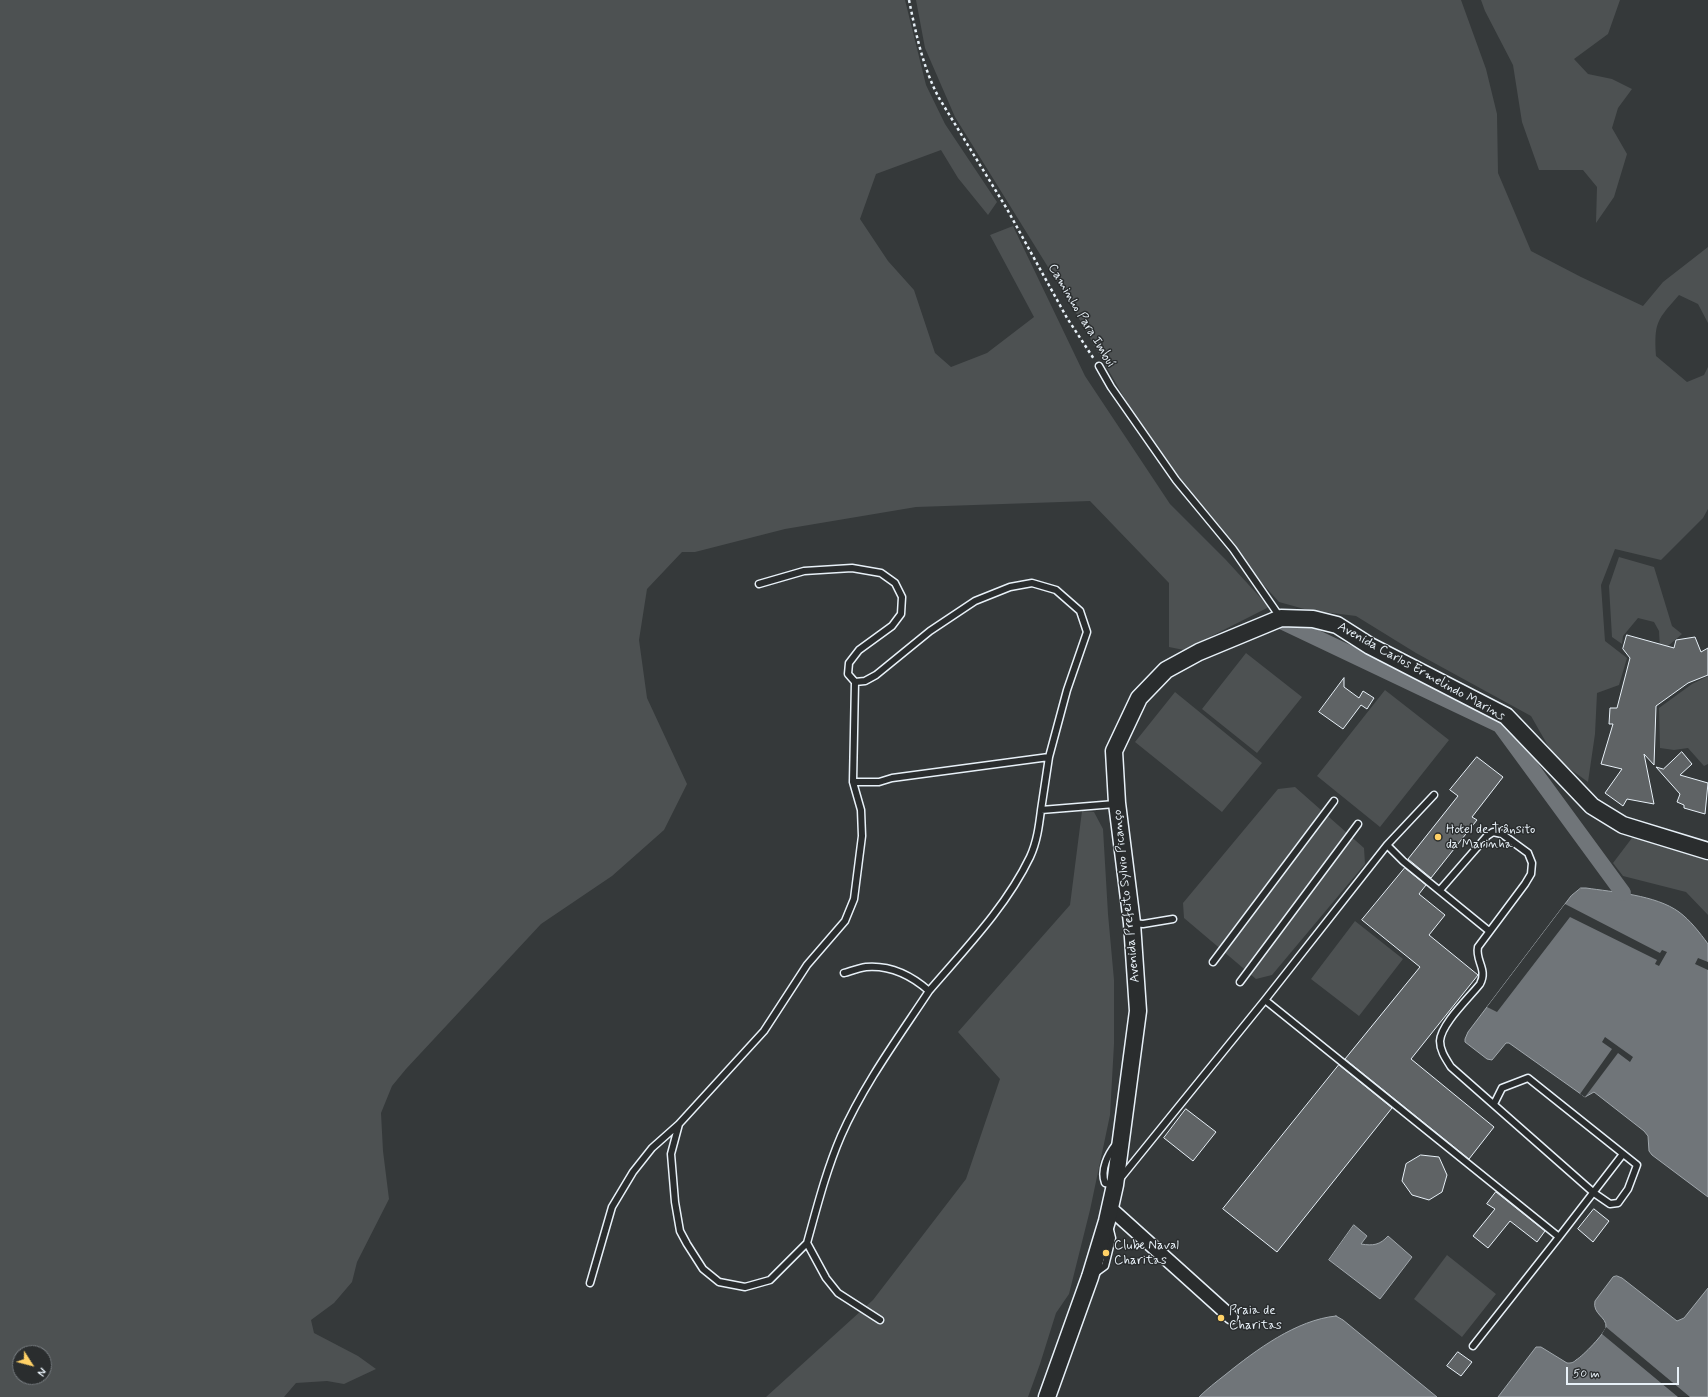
<!DOCTYPE html>
<meta charset="utf-8">
<style>
body{margin:0}
#map{position:relative;width:1708px;height:1397px;overflow:hidden;background:#35393a;font-family:Mynerve,sans-serif}
canvas{display:block}
.north{position:absolute;left:12px;top:1345px;width:40px;height:40px;box-sizing:border-box;background:#2a2d2e;border:1px solid #767b7f;border-radius:50%;rotate:126deg;font-size:11px;font-weight:700;line-height:16px;text-align:center;color:#e8f1f8}
.north::after{content:'';display:block;margin:auto;width:14px;height:18px;background:#ffd166;clip-path:polygon(50% 0,100% 100%,50% 72%,0 100%)}
.scale{position:absolute;left:1566px;top:1367px;width:113px;height:18px;box-sizing:border-box;border:2px solid #e8f1f8;border-top:0;padding-left:5px;font-size:12px;line-height:14px;white-space:nowrap;color:#e8f1f8;-webkit-text-stroke:3px #2a2d2e;paint-order:stroke}
</style>
<div id="map">
<canvas width="1708" height="1397"></canvas>
<div class="north">N</div>
<div class="scale">50 m</div>
</div>
<script>
const c = document.querySelector('canvas').getContext('2d');
c.lineJoin = 'round';
function fillPath(path, color) { c.fillStyle = color; c.fill(path, 'evenodd'); }
function trace(path, color, width, dash) { c.strokeStyle = color; c.lineWidth = width; c.lineCap = dash ? 'butt' : 'round'; c.setLineDash(dash || []); c.stroke(path); }
function drawText(font, color, halo, rows, align = 'center') {
  c.font = font + ' Mynerve,sans-serif'; c.lineWidth = 3; c.setLineDash([]); c.textBaseline = 'middle'; c.strokeStyle = halo; c.fillStyle = color; for (const [text, x, y, turn = 0] of rows) {
    c.save(); c.translate(x, y); c.rotate((+turn || 0) * Math.PI / 180); c.textAlign = isNaN(turn) ? turn : align; if (halo) c.strokeText(text, 0, 0); c.fillText(text, 0, 0); c.restore();
  }
}
fillPath(new Path2D(`
 M0 0H905L926 85 945 124 997 202 988 215 958 178 941 150 876 174 860 219 888 261 914 290 935 353 951 367 987 353 1034 317 990 235 1013 226 1085 376 1170 504 1226 560 1269 607 1184 650 1169 647V583L1090 501 916 507 785 529 695 552H682L647 589 639 640 647 698 687 784 664 830 612 876 541 924 406 1069 392 1086 381 1113 383 1151 389 1199 357 1262 352 1282 334 1303 311 1320 314 1333 358 1356 376 1369 344 1384 327 1381 296 1383 284 1397H0ZM20 1353H44V1377H20Z
 M916 0H1461L1486 69 1497 114 1498 173 1531 251 1581 277 1643 306 1663 282 1708 247V323L1698 304 1679 295C1657 320 1654 322 1656 356L1687 382 1704 375 1708 367V509L1703 518 1661 560 1615 549 1601 585 1605 641 1627 658 1619 685 1597 693 1595 734 1588 782 1555 758 1531 716 1416 653 1356 616 1308 610 1279 602 1175 487 1069 301 955 117 925 48Z
 M1481 0H1620L1608 34 1574 59 1588 74 1612 79 1632 89 1618 108 1612 128 1627 154 1614 197 1596 223 1597 187 1583 170H1539L1522 122 1513 65 1485 11Z
 M1619 557 1654 567 1672 626 1682 634 1668 646 1660 649 1659 631 1654 622 1638 618 1623 636 1622 644 1612 637 1609 586Z
 M1246 653 1302 697 1257 753 1202 709Z
 M1708 676V764L1704 766 1688 748 1674 750 1660 748 1659 708 1692 684Z
 M1385 690 1449 740 1380 827 1317 776Z
 M1175 692 1262 763 1222 812 1135 742Z
 M1295 787 1364 848 1365 864 1272 975 1256 979 1184 918 1183 903 1278 789Z
 M1082 811 1094 812 1103 829 1108 914 1114 980V1044L1110 1115 1090 1210 1069 1294 1056 1313 1040 1364 1028 1397H766L873 1300 966 1179 1000 1079 958 1032 1070 905Z
 M1635 834 1708 861V915L1686 892 1623 876 1613 863Z
 M1355 921 1403 959 1359 1016 1311 979Z
 M1447 1255 1496 1294 1462 1337 1414 1299Z`), '#4d5152');
const water = new Path2D(`
 M1581 888H1586C1613 892 1656 895 1679 912 1690 920 1700 933 1708 944V1197L1652 1155 1649 1151 1648 1136 1644 1131 1594 1092 1585 1097 1509 1043H1506L1492 1060 1487 1059 1465 1042V1039L1468 1032 1571 896Z
 M1354 1225 1367 1236 1361 1244C1373 1246 1380 1245 1388 1236L1412 1257 1380 1299 1329 1260Z
 M1617 1276 1622 1278 1677 1321 1684 1318 1708 1288V1397H1498L1536 1347H1541L1567 1363C1571 1363 1573 1363 1576 1360 1583 1356 1605 1333 1606 1327 1607 1317 1592 1314 1595 1301L1613 1277Z
 M1336 1316 1343 1320 1437 1397H1199C1207 1389 1216 1382 1225 1375 1256 1350 1296 1320 1336 1316Z`);
fillPath(water, '#707579');
trace(water, '#a0a7ac', 1);
fillPath(new Path2D(`
 M1565 904 1660 953 1662 950 1667 952 1659 966 1655 964 1657 960 1570 917 1497 1012 1487 1007Z
 M1698 958 1708 962V970L1695 964Z
 M1605 1037 1633 1057 1630 1062 1618 1053 1585 1097 1580 1094 1612 1049 1602 1042Z
 M1606 1327 1690 1397H1678L1602 1334Z`), '#35393a');
trace(new Path2D(`
 M1279 620 1500 725 1623 893`), '#707579', 16);
const building = new Path2D(`
 M1627 635 1674 648 1676 640 1695 637 1701 652 1708 648V675L1688 683 1656 706 1654 765 1644 754 1654 804 1627 799 1623 806 1605 793 1622 769 1601 764 1613 724H1609L1610 708H1617L1630 658 1623 649Z
 M1344 678V687L1359 698 1363 691 1374 698 1367 709 1361 705 1343 729 1319 712Z
 M1682 752 1692 764 1680 775 1708 783 1705 814 1684 808V805L1677 802 1680 794 1656 767 1663 769Z
 M1477 757 1503 777 1472 817 1477 820 1431 878 1408 859 1458 796 1450 790Z
 M1405 868 1426 885 1419 894 1445 915 1429 935 1478 975 1411 1059 1494 1127 1469 1159 1345 1059 1420 967 1362 920Z
 M1339 1065 1392 1108 1277 1252 1223 1209Z
 M1186 1109 1216 1132 1193 1161 1164 1138Z
 M1421 1155 1439 1157 1447 1175 1442 1192 1429 1200 1412 1195 1402 1181 1406 1164Z
 M1496 1192 1545 1231 1537 1242 1510 1221 1488 1248 1473 1236 1495 1209 1487 1204Z
 M1594 1209 1609 1221 1593 1242 1578 1229Z
 M1458 1352 1472 1362 1461 1376 1447 1366Z`);
fillPath(building, '#5f6365');
trace(building, '#e8f1f8', 1);
const service = new Path2D(`
 M1099 366 1111 387 1176 480 1233 549 1280 617
 M759 584 804 571 852 568 881 573 895 583 902 597 901 614 892 626 859 650 849 663 848 674 855 682 865 681 876 675 930 631 975 601 1010 587 1032 583 1056 590 1080 611 1087 632 1067 690 1049 757 1041 810
 M855 682 853 782 861 810 862 836 854 899 845 921 807 965 764 1031 679 1124 671 1154 675 1202 680 1231 687 1244 703 1269 719 1282 745 1287 770 1280 807 1243 826 1278 838 1293 880 1320
 M853 782H879L892 778 1049 757
 M1387 845 1403 861 1489 931
 M1440 890 1487 836 1493 832 1502 834 1528 853 1532 863 1531 874 1525 884 1478 947C1475 961 1488 969 1480 984 1469 998 1441 1024 1440 1041 1440 1051 1446 1059 1451 1067L1594 1193 1610 1204 1618 1203 1628 1189 1637 1165 1528 1078 1502 1088 1494 1104
 M1133 923 1143 924 1173 919
 M1213 962 1334 801
 M844 973C851 971 859 968 866 967 890 965 912 976 929 991 965 949 1006 907 1030 857 1037 842 1039 826 1041 810L1115 804
 M1240 982 1358 824
 M1265 1000 1559 1237 1623 1154
 M1116 1144C1108 1154 1100 1170 1105 1183L1115 1185 1265 1000 1387 845 1434 795
 M807 1243C817 1207 826 1171 841 1136 864 1084 898 1038 929 991
 M1094 1274 1105 1266 1112 1238 1109 1226
 M590 1283 612 1207 633 1172 652 1148 679 1124
 M1473 1346 1559 1237`);
const minor = new Path2D(`
 M1110 1208 1231 1317`);
const tertiary = new Path2D(`
 M1047 1397 1090 1277 1107 1221 1115 1185 1138 1011 1132 923 1117 803 1114 751 1139 698 1166 670 1199 652 1281 618 1313 619 1337 625 1370 646 1506 716 1592 806 1623 825 1708 851`);
trace(service, '#e8f1f8', 9);
trace(minor, '#e8f1f8', 16);
trace(tertiary, '#e8f1f8', 19);
trace(new Path2D(`
 M909 0C916 34 923 68 939 98L1007 209 1067 318 1094 359`), '#e8f1f8', 2.5, [3, 3]);
trace(service, '#2a2d2e', 6);
trace(minor, '#2a2d2e', 13);
trace(tertiary, '#2a2d2e', 16);
for (const [x, y, r, color] of [
 [1438,837,4,"#ffd166"],
 [1106,1253,4,"#ffd166"],
 [1221,1318,4,"#ffd166"]
]) { const dot = new Path2D(); dot.arc(x, y, r, 0, 2 * Math.PI); c.fillStyle = color; c.fill(dot); trace(dot, '#2a2d2e', 1.5); }
drawText('13px', '#e8f1f8', '#2a2d2e', [
 ["Caminho Para Imbuí",1081,316,59],
 ["Avenida Carlos Ermelindo Marins",1421,672,29],
 ["Avenida Prefeito Sylvio Picanço",1127,896,-96]
]);
drawText('13px', '#e8f1f8', '#2a2d2e', [
 ["Hotel de Trânsito",1446,830],
 ["da Marinha",1446,845],
 ["Clube Naval",1114,1246],
 ["Charitas",1114,1261],
 ["Praia de",1229,1311],
 ["Charitas",1229,1326]
], 'left');
</script>
